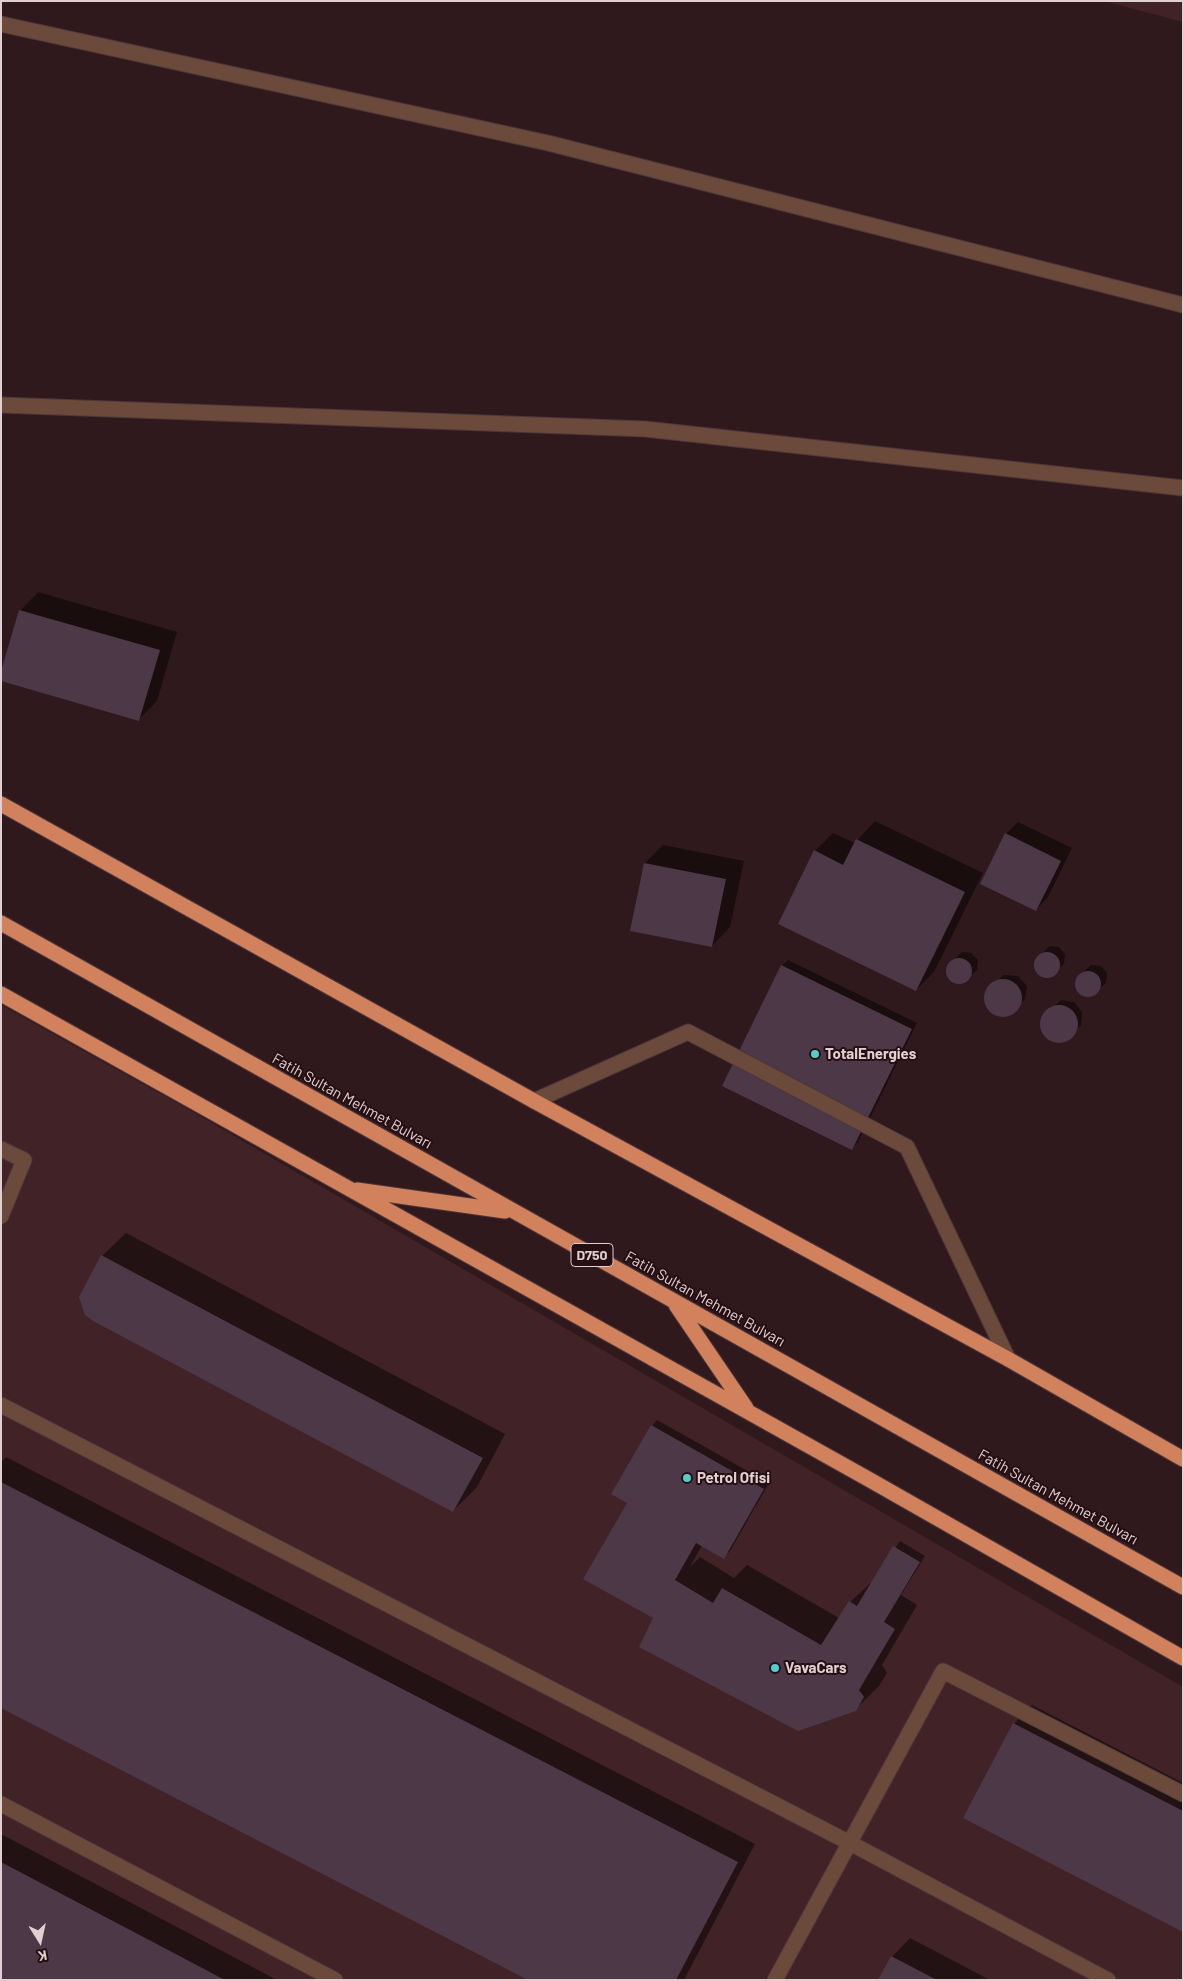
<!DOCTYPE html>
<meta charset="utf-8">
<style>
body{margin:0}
#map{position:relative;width:1184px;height:1981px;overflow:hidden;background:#30191c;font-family:Barlow,sans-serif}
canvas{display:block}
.frame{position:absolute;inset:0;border:2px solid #e1d0d2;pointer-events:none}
.north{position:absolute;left:15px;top:1916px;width:50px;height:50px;-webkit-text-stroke:4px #260f13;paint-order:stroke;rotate:170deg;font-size:14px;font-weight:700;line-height:20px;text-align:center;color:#e1d0d2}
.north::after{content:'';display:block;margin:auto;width:18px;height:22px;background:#e1d0d2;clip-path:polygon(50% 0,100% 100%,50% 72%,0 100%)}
</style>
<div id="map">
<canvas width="1184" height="1981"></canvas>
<div class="frame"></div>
<div class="north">K</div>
</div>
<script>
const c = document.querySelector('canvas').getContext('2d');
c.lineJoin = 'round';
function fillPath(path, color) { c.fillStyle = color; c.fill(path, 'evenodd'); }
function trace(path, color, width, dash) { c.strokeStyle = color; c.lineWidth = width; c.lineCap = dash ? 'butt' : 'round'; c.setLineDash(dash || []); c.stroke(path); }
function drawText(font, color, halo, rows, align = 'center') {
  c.font = font + ' Barlow,sans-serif'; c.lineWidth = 4; c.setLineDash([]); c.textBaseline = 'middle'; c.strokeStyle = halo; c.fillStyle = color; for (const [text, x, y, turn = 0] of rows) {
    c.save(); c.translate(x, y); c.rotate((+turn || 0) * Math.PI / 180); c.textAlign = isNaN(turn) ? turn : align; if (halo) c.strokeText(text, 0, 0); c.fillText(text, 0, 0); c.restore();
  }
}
fillPath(new Path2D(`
 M1104 1H1183V22Z
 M1 1005 186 1108 1183 1687V1980H1Z`), '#402227');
fillPath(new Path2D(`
 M38 592 177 632 157 701 139 719 20 611Z
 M875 821 983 873 934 972 916 990 815 851 833 833 855 843Z
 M1018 822 1072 848 1048 897 1036 910 1006 834Z
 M663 845 744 861 730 927 712 946 645 863Z
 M1050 946 1059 947 1065 954 1064 964 1050 976H1041L1035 968 1036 959Z
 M962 952 971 953 978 960 977 970 963 982 953 981 948 974V965Z
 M788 960 917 1023 858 1142 852 1148 782 966Z
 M1091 965 1101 966 1107 973 1106 983 1092 995 1083 994 1077 987V978Z
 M1004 975 1018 976 1027 986 1025 999 1008 1015 995 1014 986 1004 987 990Z
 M1061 1000 1074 1002 1082 1012 1081 1025 1064 1041 1051 1039 1042 1029 1043 1016Z
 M126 1233 505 1434 477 1487 453 1511 102 1256Z
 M657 1420 769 1483 730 1551 724 1557 702 1545 690 1567 700 1557 734 1578 747 1565 839 1618 850 1602 875 1579 900 1541 925 1556 901 1595 917 1605 882 1665 887 1673 879 1686 855 1710 660 1610 628 1504 652 1426Z
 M6 1457 755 1844 684 1980H531L1 1706V1462Z
 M1032 1705 1183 1783V1930L1014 1724Z
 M1 1834 277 1980H1Z
 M910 1938 990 1980H880L892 1957Z`), '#0007');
fillPath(new Path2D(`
 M19 610 160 650 139 721 1 681V671Z
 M1005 833 1061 861 1036 911 980 884Z
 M856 839 965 892 916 991 778 924 814 850 843 865Z
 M644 863 726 879 712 947 630 931Z
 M1034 965a13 13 0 1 1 26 0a13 13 0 1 1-26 0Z
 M946 971a13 13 0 1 1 26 0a13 13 0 1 1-26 0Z
 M781 965 912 1029 852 1150 722 1086Z
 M1075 984a13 13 0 1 1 26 0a13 13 0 1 1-26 0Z
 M984 998a19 19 0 1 1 38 0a19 19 0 1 1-38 0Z
 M1040 1024a19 19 0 1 1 38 0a19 19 0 1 1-38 0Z
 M101 1255 483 1458 453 1512 93 1321 85 1315 79 1297Z
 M651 1425 764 1489 724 1559 696 1543 675 1580 713 1603 722 1588 821 1645 849 1601 857 1606 893 1546 920 1562 884 1622 895 1629 859 1690 864 1697 856 1711 798 1731 639 1647 653 1618 583 1579 627 1503 611 1494Z
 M1 1482 738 1862 676 1980H528L1 1708Z
 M1013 1723 1183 1811V1932L963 1818Z
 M1 1862 225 1980H1Z
 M891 1956 937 1980H878Z`), '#4c3847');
const minor = new Path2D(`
 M1 24 548 143 1183 305
 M1 405 645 429 1183 488
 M534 1101 688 1032 907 1147 1008 1359
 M1 1149 24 1160 1 1216
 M1 1405 850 1843 1108 1980
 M1 1804 335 1980
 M775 1980 943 1671 1183 1794`);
const highway = new Path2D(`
 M1 804 534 1101 1008 1359 1183 1459
 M1 923 1183 1587
 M1 994 870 1480 1183 1658
 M357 1190 505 1211
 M676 1305 746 1408`);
trace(minor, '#4c3639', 17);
trace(highway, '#4c3639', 17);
trace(minor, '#6b4a3b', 15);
trace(highway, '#d1815c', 15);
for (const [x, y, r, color] of [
 [815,1054,5,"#52cdcf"],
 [687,1478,5,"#52cdcf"],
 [775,1668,5,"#52cdcf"]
]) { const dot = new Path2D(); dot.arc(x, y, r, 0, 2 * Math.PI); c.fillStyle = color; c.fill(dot); trace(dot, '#260f13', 2); }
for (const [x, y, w] of [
 [592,1255,42]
]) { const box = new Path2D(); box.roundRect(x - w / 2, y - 11.5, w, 23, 4); c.fillStyle = '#260f13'; c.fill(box); trace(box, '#e1d0d2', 1); }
drawText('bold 14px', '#e1d0d2', null, [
 ["D750",592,1255]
]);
drawText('bold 15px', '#e1d0d2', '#260f13', [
 ["TotalEnergies",825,1054],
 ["Petrol Ofisi",697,1478],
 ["VavaCars",785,1668]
], 'left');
drawText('15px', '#e1d0d2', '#260f13', [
 ["Fatih Sultan Mehmet Bulvarı",352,1101,29],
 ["Fatih Sultan Mehmet Bulvarı",705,1299,29],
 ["Fatih Sultan Mehmet Bulvarı",1058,1497,29]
]);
</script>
